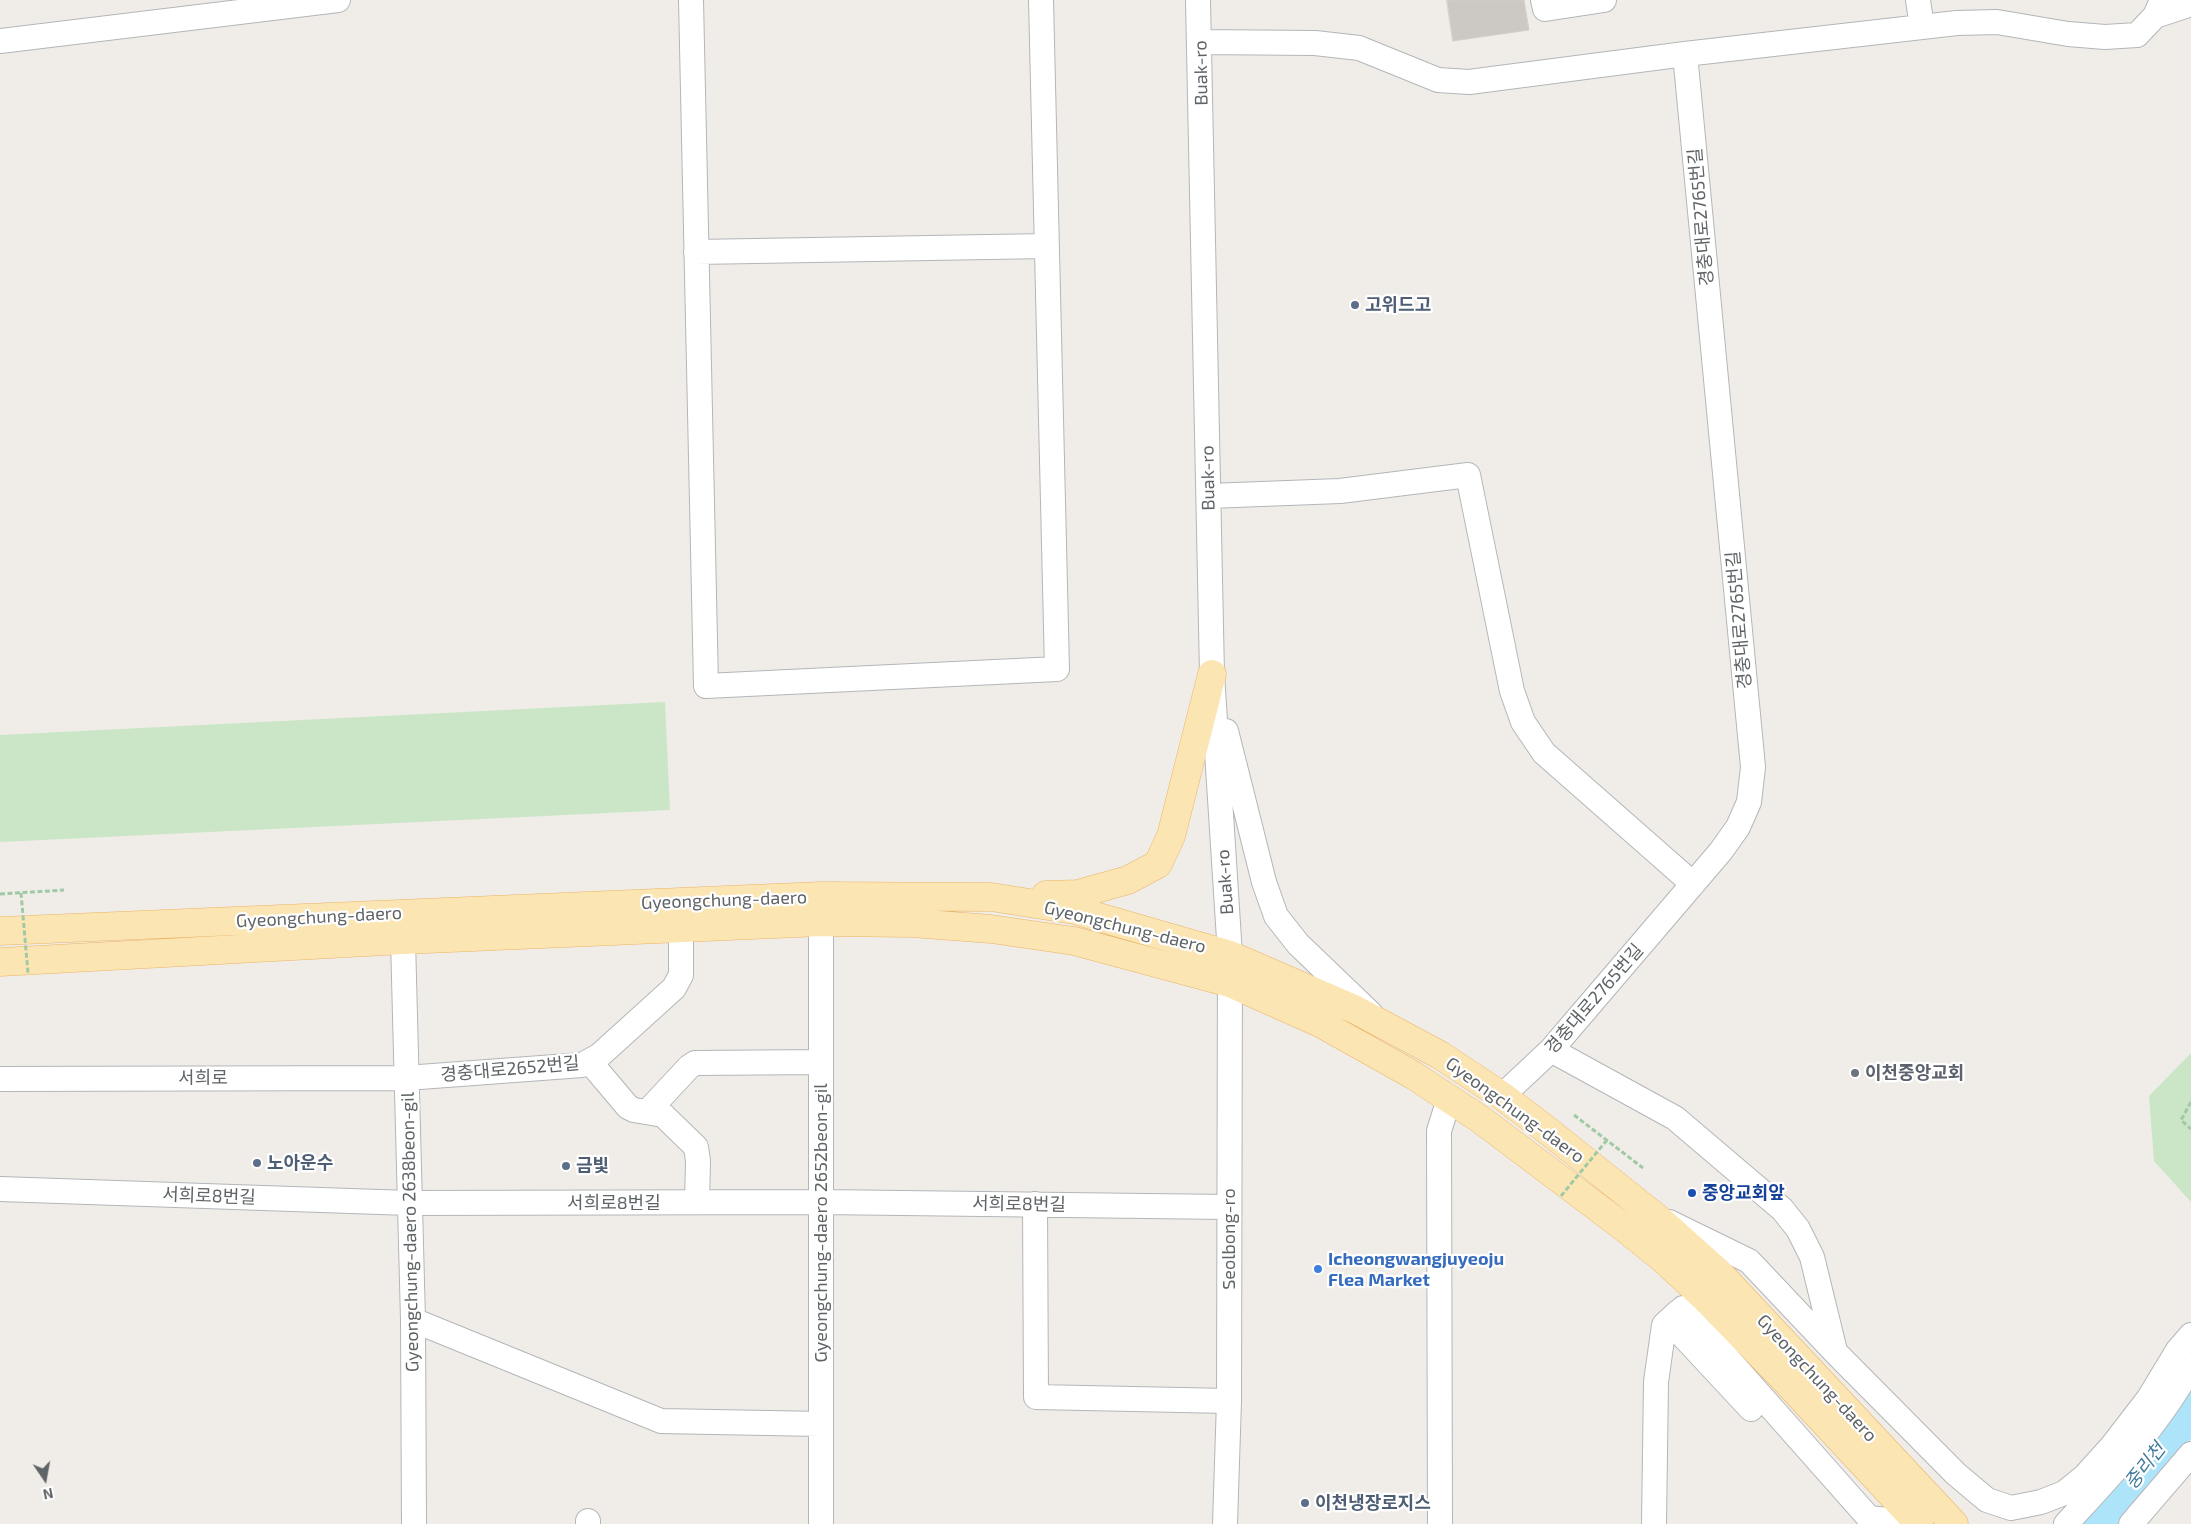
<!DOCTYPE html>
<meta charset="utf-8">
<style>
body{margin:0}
#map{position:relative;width:2191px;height:1524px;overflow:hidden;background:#f0ede8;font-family:"Exo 2",sans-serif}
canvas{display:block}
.north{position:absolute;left:20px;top:1454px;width:50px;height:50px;-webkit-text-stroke:4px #fff;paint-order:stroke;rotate:168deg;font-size:14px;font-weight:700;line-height:20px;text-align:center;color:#5f6467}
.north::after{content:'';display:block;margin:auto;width:18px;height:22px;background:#5f6467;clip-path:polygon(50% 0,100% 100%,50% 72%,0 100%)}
</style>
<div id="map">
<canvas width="2191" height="1524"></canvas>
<div class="north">N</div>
</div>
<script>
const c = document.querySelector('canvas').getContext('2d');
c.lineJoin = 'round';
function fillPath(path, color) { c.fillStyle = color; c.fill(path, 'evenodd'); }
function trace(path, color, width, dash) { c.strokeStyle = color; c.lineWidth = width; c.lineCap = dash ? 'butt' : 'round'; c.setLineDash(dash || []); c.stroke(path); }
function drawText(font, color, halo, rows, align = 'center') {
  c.font = font + ' "Exo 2","Noto Sans KR",sans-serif'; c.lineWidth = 4.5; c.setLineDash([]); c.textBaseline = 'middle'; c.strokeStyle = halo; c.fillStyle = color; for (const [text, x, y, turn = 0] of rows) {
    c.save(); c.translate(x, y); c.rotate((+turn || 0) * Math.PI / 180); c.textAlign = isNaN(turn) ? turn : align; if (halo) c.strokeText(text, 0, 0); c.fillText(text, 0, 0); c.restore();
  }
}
fillPath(new Path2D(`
 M665 702 670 810 0 842V735Z
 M2191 1053V1202L2154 1161 2149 1096Z`), '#cae6c6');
trace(new Path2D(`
 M2100 1524 2191 1408`), '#ade4fa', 38);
const building = new Path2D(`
 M1447 0H1524L1529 30 1453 41Z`);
fillPath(building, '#ccc8c4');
trace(building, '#d5cec6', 1);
const minor = new Path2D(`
 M691 0 706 686 1057 669 1041 0
 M1198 0 1212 674 1230 955 1229 1401 1225 1524
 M1543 0 1545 9 1604 0
 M1918 0 1922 27
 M2155 16 2191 4
 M0 41 338 0
 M1200 42 1315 43 1359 48 1438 80 1469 82 1685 54 1957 23 1997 22 2068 34 2105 37 2137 35 2155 16 2162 0
 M696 252 1047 246
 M1209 496 1340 491 1468 475 1512 691 1523 722 1544 753 1693 884
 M1226 731 1264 882 1276 916 1298 944 1371 1014
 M821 922V1524
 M403 940 413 1320 414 1524
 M1551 1050 1675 1118 1782 1209 1798 1229 1812 1257 1835 1351
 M590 1062 628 1107 634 1110 663 1115 696 1147 698 1161 697 1202
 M0 1079 406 1078 582 1065 600 1055 674 988 681 975V928
 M1502 1096 1551 1050 1721 851 1738 827 1749 802 1753 767 1685 54
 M647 1112 689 1067 695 1063 821 1062
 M0 1189 409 1203 821 1202 1228 1207
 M1035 1204 1036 1397 1229 1401
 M1669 1222 1749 1261 1835 1352 1956 1474 1987 1500 2011 1508 2041 1502 2064 1493 2085 1476 2112 1446 2149 1398 2178 1350 2191 1335
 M1683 1308 1869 1518 1918 1523
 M413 1320 661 1421 821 1424
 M1669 1321 1751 1409
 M588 1524V1521
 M1440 1524 1439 1131 1449 1099
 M1654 1524 1656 1382 1664 1325 1678 1312
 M2066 1524C2111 1475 2159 1425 2191 1366
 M2131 1524 2191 1454`);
const major = new Path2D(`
 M1046 895 1078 894 1128 880 1158 864 1171 836 1212 674
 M0 931 821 896 991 897 1074 910 1230 955 1354 1009 1440 1055 1502 1096 1548 1131 1662 1222 1719 1273 1954 1524
 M0 962 403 940 821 922 912 923 991 929 1074 941 1230 983 1322 1024 1413 1075 1480 1119 1622 1226 1662 1258 1705 1298 1785 1380 1919 1524`);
trace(minor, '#b3b6b9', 26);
trace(major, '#eab367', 29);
trace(new Path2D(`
 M0 894 64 890
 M2191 1102 2181 1120 2191 1129
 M1574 1115 1643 1168`), '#a1c9a6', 3, [5, 2.5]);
trace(minor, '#fff', 24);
trace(major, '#fbe5b2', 28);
trace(new Path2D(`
 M21 893 28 973
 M1561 1196 1607 1140`), '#a1c9a6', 3, [5, 2.5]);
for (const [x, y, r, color] of [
 [1355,305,5,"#5c6f8a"],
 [1855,1073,5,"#6b7280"],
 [257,1163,5,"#5c6f8a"],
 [566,1166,5,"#5c6f8a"],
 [1692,1193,5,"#1a4fb4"],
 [1318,1269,5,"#3f7fe0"],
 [1305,1503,5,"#5c6f8a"]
]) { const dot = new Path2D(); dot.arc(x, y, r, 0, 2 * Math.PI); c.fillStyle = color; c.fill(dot); trace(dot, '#fff', 2); }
drawText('18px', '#5f6467', '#fff', [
 ["Buak-ro",1201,73,-91],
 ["경충대로2765번길",1701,217,-95],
 ["Buak-ro",1208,478,-91],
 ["경충대로2765번길",1739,620,-95],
 ["Buak-ro",1225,882,-94],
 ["Gyeongchung-daero",724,900,-2],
 ["Gyeongchung-daero",319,917,-3],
 ["Gyeongchung-daero",1125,927,14],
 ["경충대로2765번길",1594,999,-49],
 ["경충대로2652번길",510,1069,-5],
 ["서희로",203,1078],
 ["Gyeongchung-daero",1515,1110,36],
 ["서희로8번길",209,1196,2],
 ["서희로8번길",614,1203],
 ["서희로8번길",1019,1204,1],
 ["Gyeongchung-daero 2652beon-gil",821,1223,-90],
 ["Gyeongchung-daero 2638beon-gil",410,1232,-91],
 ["Seolbong-ro",1229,1239,-90],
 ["Gyeongchung-daero",1817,1378,47]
]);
drawText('bold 18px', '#4e5e75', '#fff', [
 ["고위드고",1365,305],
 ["노아운수",267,1163],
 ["금빛",576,1166],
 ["이천냉장로지스",1315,1503]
], 'left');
drawText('bold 18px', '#5b616d', '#fff', [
 ["이천중앙교회",1865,1073]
], 'left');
drawText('bold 18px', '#164399', '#fff', [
 ["중앙교회앞",1702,1193]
], 'left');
drawText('bold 18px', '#366cbe', '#fff', [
 ["Icheongwangjuyeoju",1328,1259],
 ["Flea Market",1328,1280]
], 'left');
drawText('italic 19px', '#437b9b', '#fff', [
 ["중리천",2145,1466,-52]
]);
</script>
